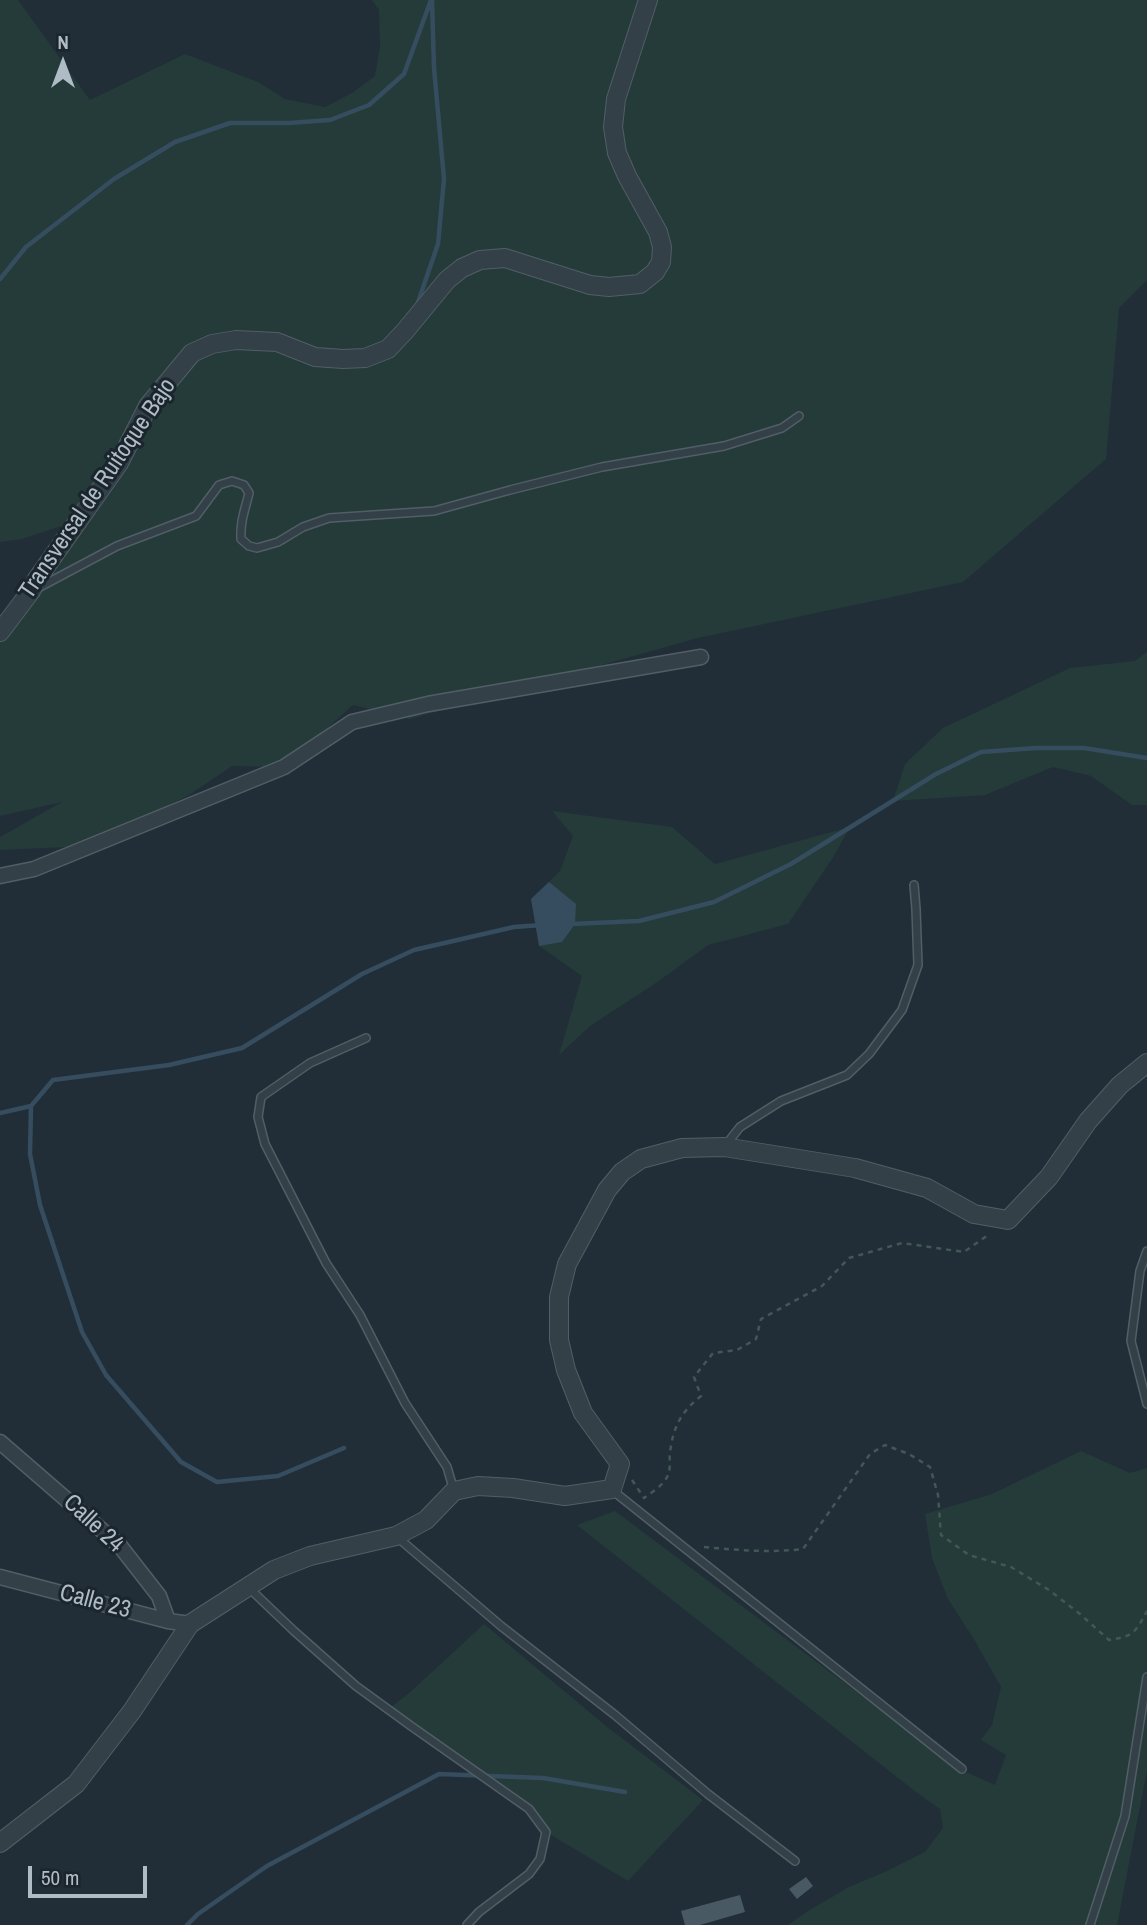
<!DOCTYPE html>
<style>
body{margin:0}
#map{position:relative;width:1147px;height:1925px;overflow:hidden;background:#212e38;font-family:"Archivo Narrow",sans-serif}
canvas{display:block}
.north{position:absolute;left:28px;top:28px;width:70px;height:70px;-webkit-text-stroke:5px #1a252d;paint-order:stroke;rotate:0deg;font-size:19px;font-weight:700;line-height:28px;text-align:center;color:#afbbc5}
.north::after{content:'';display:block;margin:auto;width:24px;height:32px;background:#afbbc5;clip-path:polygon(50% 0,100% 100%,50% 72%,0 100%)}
.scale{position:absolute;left:28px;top:1866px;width:119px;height:32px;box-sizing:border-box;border:4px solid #afbbc5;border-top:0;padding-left:9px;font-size:21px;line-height:24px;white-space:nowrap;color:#afbbc5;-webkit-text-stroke:5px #1a252d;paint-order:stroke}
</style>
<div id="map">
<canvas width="1147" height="1925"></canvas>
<div class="north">N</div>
<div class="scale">50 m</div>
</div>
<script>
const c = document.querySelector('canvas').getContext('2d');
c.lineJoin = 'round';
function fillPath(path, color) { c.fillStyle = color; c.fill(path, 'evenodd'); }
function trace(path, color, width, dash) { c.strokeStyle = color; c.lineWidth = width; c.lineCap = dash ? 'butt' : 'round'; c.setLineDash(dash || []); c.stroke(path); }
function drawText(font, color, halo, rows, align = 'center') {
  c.font = font + ' "Archivo Narrow",sans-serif'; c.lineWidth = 6; c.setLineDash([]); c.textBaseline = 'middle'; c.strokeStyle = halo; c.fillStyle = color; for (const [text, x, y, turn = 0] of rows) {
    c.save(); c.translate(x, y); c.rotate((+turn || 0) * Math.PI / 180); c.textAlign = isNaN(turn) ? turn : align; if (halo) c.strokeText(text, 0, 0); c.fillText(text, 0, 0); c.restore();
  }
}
fillPath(new Path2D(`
 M0 0H18L90 100 185 54 258 82 285 99 325 107 352 93 375 76 380 46 379 10 372 0H1147V280L1119 308 1106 459 963 582 698 638 410 719 353 705 284 767 232 766 189 795 130 826 65 847 0 850V837L62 802 0 816V630L82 519 22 539 0 542Z
 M1147 652V805H1132L1091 776 1053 767 985 795 893 801 905 764 943 728 1070 668 1135 661Z
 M552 811 672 827 715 864 850 827 832 859 788 924 708 945 659 981 590 1026 559 1055 582 976 539 946 531 899 560 871 573 836Z
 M1081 1451 1130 1473 1147 1468V1771L1117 1925H788L808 1911 849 1887 887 1871 925 1852 943 1828 940 1809 916 1792 577 1525 615 1511 965 1773 966 1772 995 1785 1006 1755 981 1740 992 1725 1001 1687 975 1641 948 1599 932 1558 925 1514 992 1494Z
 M484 1624 606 1726 703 1800 628 1881 546 1832 529 1809 388 1709 407 1695Z`), '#243b39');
fillPath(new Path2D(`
 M549 882 576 904 575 924 562 942 539 946 531 899Z`), '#354d5f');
trace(new Path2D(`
 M0 279 26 247 114 179 175 142 230 123H289L330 120 369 105 404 74 431 0
 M418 302 438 244 444 179 434 68 432 0
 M571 924 639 921 714 902 791 864 936 774 981 752 1036 748H1084L1147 758
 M31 1106 30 1154 40 1205 82 1332 106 1375 181 1462 217 1482 278 1476 344 1448
 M0 1113 31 1106 53 1080 169 1065 242 1048 362 974 414 950 514 927 542 925
 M187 1925 198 1914 267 1866 439 1774 543 1778 625 1792`), '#354d5f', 4.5);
fillPath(new Path2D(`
 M806 1877 813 1886 797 1899 789 1889Z
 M740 1895 745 1912 700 1925H685L681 1911Z`), '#495964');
const service = new Path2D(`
 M38 588 117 546 196 516 219 485 232 481 244 485 249 493C245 510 240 521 241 539L249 546 257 548 278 542 303 527 329 518 434 511 510 490 602 467 724 446 782 428 799 416
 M366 1038 310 1063 261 1097 258 1117 265 1144 326 1263 360 1315 405 1403 447 1467 454 1491
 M725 1146 740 1127 781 1101 847 1075 869 1054 902 1010 918 965 916 909 914 885
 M1147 1251 1140 1271 1131 1341 1147 1404
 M612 1490 962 1769
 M397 1537 501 1626 615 1715 708 1794 795 1861
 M249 1588 294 1631 356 1686 411 1726 529 1809 546 1832 540 1859 529 1874 479 1912 467 1925
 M1090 1925 1125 1816 1147 1677`);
const minor = new Path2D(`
 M0 876 34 869 284 767 352 722 428 704 701 657
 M0 1442 120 1546 159 1596 168 1621
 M0 1577 168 1621 190 1624`);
const tertiary = new Path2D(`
 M0 632 31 591 37 579 119 463 148 406 192 353 212 344 236 340 277 342 315 357 343 359 365 358 388 349 405 331 447 280 462 268 480 260 505 258 590 285 609 287 640 284 655 272 661 262 662 247 658 232 627 176 617 153 613 127 616 99 648 0
 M0 1843 76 1784 132 1711 190 1624 274 1570 310 1556 396 1536 426 1520 454 1491 478 1486 513 1488 565 1496 612 1489 620 1464 583 1413 566 1370 559 1340V1297L567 1264 607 1190 622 1172 641 1159 682 1148 724 1147 855 1168 927 1188 974 1214 1008 1220 1049 1177 1088 1121 1120 1085 1147 1063`);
trace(service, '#525e66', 10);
trace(minor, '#525e66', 17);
trace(tertiary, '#525e66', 20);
trace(new Path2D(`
 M632 1480 644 1498C652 1492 664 1485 668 1475 671 1469 669 1459 670 1453 673 1427 681 1412 701 1396L694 1377 713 1353 737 1350 756 1339 761 1319 822 1286 849 1258 902 1243 964 1252 988 1235
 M704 1547C737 1550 770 1553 803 1549L870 1454 885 1445 909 1454 930 1467 938 1495 941 1535 969 1555 1011 1567 1049 1590 1080 1614 1109 1640C1134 1636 1135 1633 1147 1611`), '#425756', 2.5, [5, 5]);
trace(service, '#344048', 7);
trace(minor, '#344048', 14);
trace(tertiary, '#344048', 18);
drawText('24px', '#afbbc5', '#1a252d', [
 ["Transversal de Ruitoque Bajo",98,489,-56],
 ["Calle 24",93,1524,43],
 ["Calle 23",95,1602,15]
]);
</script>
